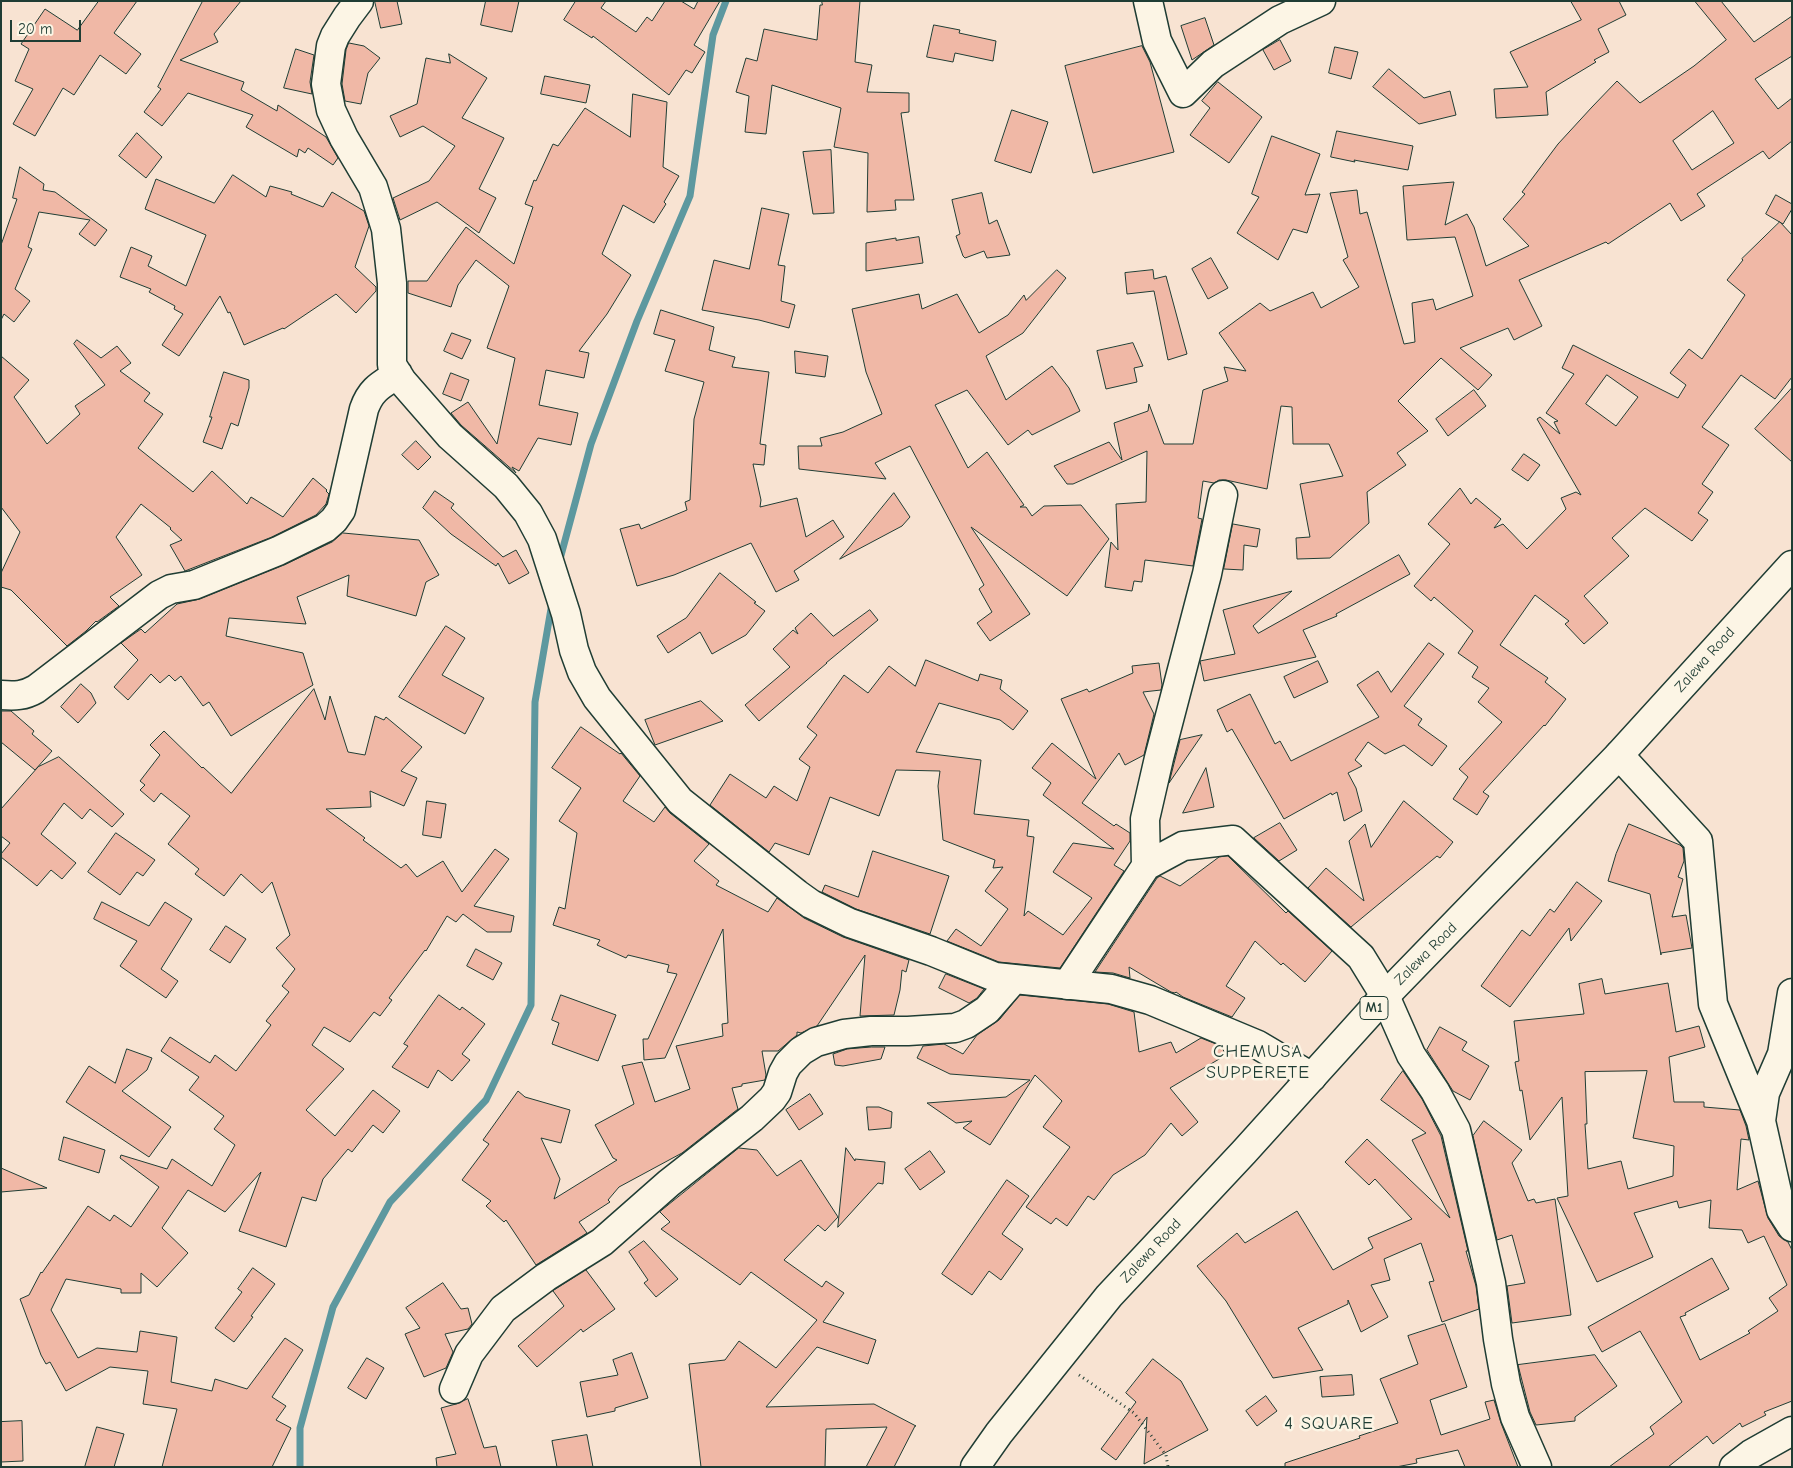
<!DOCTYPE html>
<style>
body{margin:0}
#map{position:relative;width:1793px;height:1468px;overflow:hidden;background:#f8e3d2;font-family:"Comic Neue",sans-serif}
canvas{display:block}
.frame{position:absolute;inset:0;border:2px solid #1f3d34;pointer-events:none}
.scale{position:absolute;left:10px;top:20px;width:71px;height:22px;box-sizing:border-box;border:2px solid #1f3d34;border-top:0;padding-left:6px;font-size:15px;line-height:18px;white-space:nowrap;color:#1f3d34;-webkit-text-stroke:4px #fcf5e5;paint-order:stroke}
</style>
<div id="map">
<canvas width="1793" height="1468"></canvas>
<div class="frame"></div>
<div class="scale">20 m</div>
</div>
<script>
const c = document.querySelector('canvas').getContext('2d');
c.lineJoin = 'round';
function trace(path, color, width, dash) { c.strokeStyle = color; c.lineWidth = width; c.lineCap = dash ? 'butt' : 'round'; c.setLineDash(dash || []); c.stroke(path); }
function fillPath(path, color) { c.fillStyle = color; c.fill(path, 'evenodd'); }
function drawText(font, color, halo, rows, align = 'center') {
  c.font = font + ' "Comic Neue",sans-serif'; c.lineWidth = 5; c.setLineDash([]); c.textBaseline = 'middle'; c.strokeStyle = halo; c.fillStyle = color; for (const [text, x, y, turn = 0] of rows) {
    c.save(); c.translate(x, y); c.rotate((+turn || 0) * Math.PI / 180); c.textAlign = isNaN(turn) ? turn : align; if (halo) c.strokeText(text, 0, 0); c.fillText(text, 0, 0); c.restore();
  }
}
trace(new Path2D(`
 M560 559 591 444 637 321 690 196 713 35 726 1
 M300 1467V1428L333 1307 390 1202 486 1100 531 1005 535 702 552 603`), '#5d989f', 7);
const building = new Path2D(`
 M99 1H137L114 33 141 54 126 74 100 55 74 95 63 88 35 136 13 124 33 89 15 81 29 49 21 44 45 9 77 30Z
 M203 1H241L214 34 218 42 180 60 244 82 241 90 277 111 278 105 326 137 338 158 333 165 308 148 305 153 299 149 297 157 246 127 253 115 188 93 162 126 144 112 161 89 158 87Z
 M375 1H397L402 24 381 28Z
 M486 1H519L512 32 481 25Z
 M576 1H606L601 8 636 32 647 17 652 21 665 1H681L694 9 698 1H720L694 45 705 52 692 73 686 70 669 95 593 36 592 38 564 20Z
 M822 1H860L855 62 872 65 867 92 909 93V112L901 113 914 200H895L896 210 867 212 868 153 834 147 841 108 772 85 766 134 745 132 749 96 736 92 746 58 757 61 764 29 817 40 820 5H822Z
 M1571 1H1619L1626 15 1598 29 1609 52 1594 60 1596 62 1546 92 1548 115 1496 118 1494 89 1528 87 1510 52 1581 20Z
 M1695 1H1721L1754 42 1792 16V56L1755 79 1778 109 1792 98V141L1769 159 1763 151 1697 194 1705 206 1681 221 1670 203 1608 244 1606 242 1519 280 1542 326 1514 340 1508 328 1460 348 1492 375 1478 390 1441 358 1398 401 1428 431 1397 453 1406 465 1367 492 1369 523 1330 558 1297 559 1296 538 1310 537 1300 484 1343 476 1329 444H1293L1292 407 1281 406 1267 489 1226 480H1219L1214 483 1203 481 1198 518 1202 519 1193 566 1145 560 1142 582 1134 581 1132 591 1105 587 1111 542 1118 550 1116 504 1146 502 1147 451 1073 484H1067L1054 466 1109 442 1122 460 1114 423 1148 411 1149 404 1164 444H1193L1203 390 1228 381 1224 367 1246 371 1219 333 1260 303 1270 311 1313 292 1321 308 1359 287 1343 260 1348 257 1330 193 1357 190 1360 214 1367 212 1404 344 1415 342 1412 303 1433 299 1436 310 1473 296 1455 237 1407 240 1403 186 1454 182 1445 225 1467 214 1474 227 1486 266 1529 246 1503 219 1525 194 1522 192 1558 144 1592 107 1617 81 1640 103 1694 66 1726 40ZM1713 111 1734 143 1692 170 1673 141Z
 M1205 18 1214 45 1192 60 1181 26Z
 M934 25 960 30 959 33 996 41 993 61 955 53 953 62 927 57Z
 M1280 40 1291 61 1274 70 1263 50Z
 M349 43 364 46 380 58 368 73 361 104 345 101 342 84 346 50Z
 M1142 46 1150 62 1174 152 1093 173 1065 66Z
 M1335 47 1358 52 1351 79 1329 73Z
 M296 49 314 55 310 82 312 94 284 88Z
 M449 54 487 78 462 118 504 138 479 189 496 198 479 233 437 202 400 220 393 198 429 181 455 146 423 126 400 137 390 116 417 104 426 58 450 63Z
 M1389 69 1424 98 1450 91 1456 115 1419 124 1373 87Z
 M545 76 590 85 586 103 541 94Z
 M1218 82 1262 117 1229 163 1190 135 1210 108 1202 101Z
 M633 94 667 102 663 167 679 176 664 202 666 204 654 223 623 205 602 254 631 275 607 314 579 351 589 353 584 378 546 370 539 405 578 413 571 445 538 438 519 471 512 467 516 473 461 425 451 413 468 402 497 444 515 358 487 348 509 286 476 260 458 285 451 307 408 293V281H427L466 227 514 264 533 207 525 204 534 180 536 181 553 144 558 146 585 108 630 137Z
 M1012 110 1048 122 1031 173 995 161Z
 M1337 131 1413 146 1408 170 1354 160 1355 162 1331 157Z
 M137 133 162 157 146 178 119 156Z
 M1272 136 1320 154 1305 195 1320 194 1307 233 1293 229 1278 260 1237 233 1259 197 1252 194Z
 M831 150 834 213 813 214 803 152Z
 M20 167 44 184 43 190 55 192 107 230 95 246 79 234 90 220 39 212 28 247 32 249 15 289 30 301 14 322 4 314 1 320V245L17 199 13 198Z
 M233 175 266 197 270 186 292 192 291 194 323 207 332 192 364 211 369 226 355 267 376 287V291L356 313 336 294 284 329 283 328 244 345 230 312 228 313 220 296 179 356 162 345 183 314 174 309 175 306 149 292 151 289 120 277 131 247 152 256 148 266 186 286 206 235 145 209 156 179 214 203Z
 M982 193 989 224 997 220 1010 255 987 258 984 251 965 258 963 256 956 236 960 234 952 200Z
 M1776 195 1792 204V209L1783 224 1766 214Z
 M762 208 789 214 778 265 785 266 781 301 795 305 789 328 759 320 702 310 714 260 749 269Z
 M1780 222 1792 235V377L1775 399 1741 375 1702 427 1729 445 1702 484 1713 492 1698 513 1708 520 1692 541 1645 508 1612 538 1629 556 1584 596 1608 623 1584 644 1565 624 1569 621 1535 595 1500 645 1548 678 1545 682 1566 699 1545 726 1544 725 1483 792 1489 796 1477 815 1453 799 1468 777 1459 769 1502 722 1478 702 1489 688 1472 677 1478 667 1458 653 1473 631 1434 597 1431 601 1414 586 1450 544 1428 524 1460 488 1471 504 1476 498 1501 519 1494 528 1503 524 1527 549 1566 509 1561 498 1576 492 1581 495 1537 419 1540 417 1560 434 1554 422 1558 421 1546 413 1574 374 1562 368 1573 345 1678 398 1686 385 1670 373 1689 349 1702 359 1745 295 1727 280 1743 260 1742 259ZM1607 375 1638 397 1616 426 1586 404Z
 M919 237 923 263 866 271V243L896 238V240Z
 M1211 258 1228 288 1208 299 1192 269Z
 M1057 270 1066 278 1023 333 986 356 1006 400 1052 366 1069 388 1080 411 1032 435 1028 430 1008 445 967 390 935 405 968 468 987 452 1024 505 1020 507H1026L1032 516 1044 506 1081 505 1109 539 1067 596 971 527 1030 614 990 641 977 623 992 612 979 589 984 585 910 446 875 463 886 479 799 469 798 446H822L820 438 843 432 882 414 866 372 852 309 919 294 922 309 957 294 979 333 1008 315 1024 295 1026 300Z
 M1153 270 1154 279 1166 276 1187 354 1168 360 1154 291 1127 294 1125 273Z
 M661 310 714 327 709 350 735 357 732 367 769 372 760 444 766 445 764 465 753 464 761 500 760 507 797 498 806 537 833 520 844 537 794 571 799 580 776 592 751 543 674 575 637 586 620 529 639 524 641 529 687 510 685 502 690 500 694 419 704 382 665 371 675 340 654 334Z
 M452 333 471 340 462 359 444 351Z
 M77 340 101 358 117 346 131 363 120 371 150 393 144 401 163 414 138 448 193 492 212 471 247 504 251 497 283 517 313 478 327 490 326 491 329 494 326 504 316 515 272 537 185 571 170 545 182 540 170 529 171 528 141 504 116 537 142 575 110 597 119 606 97 622 96 621 86 631 67 646 11 590 1 587V573L20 532 1 507V356L29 380 14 397 47 444 80 414 75 406 105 385 74 344Z
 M1133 343 1143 366 1134 368 1137 382 1106 389 1097 351Z
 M795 351 828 356 825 377 796 373Z
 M224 372 249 380V388L238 426 231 423 222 449 203 442 212 417H210Z
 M451 373 469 380 461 401 443 394Z
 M1792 388V462L1755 429Z
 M1474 390 1486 406 1448 436 1436 419Z
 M416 441 431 457 418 470 402 455Z
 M1524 454 1540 465 1528 481 1512 470Z
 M435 491 454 504 451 508 503 557 516 550 529 573 509 584 498 563 496 566 451 534 423 508Z
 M894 493 910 517 902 526 840 559Z
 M1233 524 1260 529 1257 547 1244 545 1243 570 1224 569Z
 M343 533 419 540 439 575 426 582 416 616 347 596 349 575 297 597 306 624 229 618 226 636 303 653 313 685 231 736 209 702 203 706 181 676 175 681 169 675 160 683 151 674 128 700 114 687 138 660 121 643 141 629 145 633 177 604 200 599 284 565 332 542Z
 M1399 555 1410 574 1336 614 1337 616 1303 630 1316 657 1204 681 1200 661 1235 654 1223 610 1292 591 1253 626 1258 633Z
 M720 573 756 602 754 603 765 611 746 635 712 654 700 632 668 653 657 636 686 618Z
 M870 610 878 620 826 663H827L759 721 745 705 790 667 773 649 793 630 798 634 795 628 811 613 833 636Z
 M446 626 465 638 442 675 484 698 465 734 399 697Z
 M1429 643 1444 654 1404 706 1422 719 1418 725 1447 746 1432 766 1404 745 1385 754 1368 742 1355 760 1362 766 1348 773 1356 788 1362 811 1344 821 1337 792 1332 795 1331 793 1284 819 1232 729 1227 732 1217 710 1250 694 1275 744 1280 741 1291 761 1379 717 1357 685 1378 671 1391 692Z
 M926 660 978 681 980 674 1002 680 1000 689 1028 711 1013 730 1000 720 939 703 916 752 981 760 974 814 1029 820 1027 836 1034 837 1024 916 1028 911 1063 935 1092 898 1053 872 1073 843 1114 849 1043 795 1051 783 1032 768 1052 743 1096 779 1061 699 1087 689 1089 692 1133 673 1132 666 1159 663 1162 685 1161 690 1143 692 1154 714 1144 755 1125 765 1119 753 1082 803 1114 826 1116 824 1130 833V841L1114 865 1124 871 1060 968 999 962 947 941 956 929 981 946 1008 909 985 891 1003 867 993 868 995 860 943 840 938 786 940 771 896 770 879 816 830 797 809 855 775 843 769 852 710 805 730 774 766 798 774 786 797 801 810 767 799 759 817 735 807 727 844 675 868 693 889 666 915 686Z
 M1318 661 1328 682 1294 698 1284 677Z
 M81 684 91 693 96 703 78 723 61 707Z
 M314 689 325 720 330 696 348 752 365 755 375 716 384 720 386 717 422 747 401 771 417 778 404 806 370 791 371 807 326 809 365 838 363 840 401 868 406 864 417 877 443 861 462 892 495 849 509 859 474 906 514 916 511 932H487L463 914 456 922 447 916 426 951 425 950 389 998 392 1000 380 1016 374 1012 350 1042 324 1027 312 1045 344 1069 306 1110 335 1136 373 1090 400 1111 383 1133 373 1125 352 1152 348 1149 323 1179 316 1201 302 1197 286 1247 239 1231 261 1172 225 1212 188 1190 162 1228 188 1253 157 1287 141 1273V1293H121V1289L66 1279 51 1310 78 1358 97 1348 137 1352 140 1331 177 1337 171 1382 212 1391 215 1379 247 1389 285 1338 303 1350 272 1397 286 1406 276 1420 291 1428 272 1467H162L177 1409 143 1404 148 1371 110 1367 66 1391 50 1362 46 1364 41 1355 20 1299 29 1295 41 1272 42 1273 88 1206 110 1221 114 1215 131 1227 159 1187 120 1158 121 1155 167 1169 172 1159 212 1186 235 1145 214 1129 224 1116 189 1090 199 1077 161 1051 170 1037 210 1063 215 1055 236 1071 271 1025 266 1021 289 992 282 986 295 969 276 948 290 935 272 882 262 893 241 874 224 896 195 874 199 869 168 844 190 816 161 793 154 802 140 790 145 785 140 781 160 755 150 745 164 731 202 768 203 767 231 793Z
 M701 701 723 721 655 745 645 720Z
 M1 711H11L34 731 32 734 52 751 35 770 1 742Z
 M581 727 620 754 621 753 640 776 623 801 654 822 665 807 670 813 709 844 694 861 719 881 716 885 768 912 777 898 804 918 843 937 909 960 906 972 902 970 900 990 894 1015 860 1016 865 955 817 1026 801 1033 797 1032V1035L778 1051H762L766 1075 765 1080 742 1084V1086L732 1088 738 1109 682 1153 619 1187 608 1200 610 1202 579 1222 587 1233 536 1265 506 1220 504 1222 486 1206 491 1201 462 1180 489 1144 483 1140 518 1091 525 1097 570 1110 561 1143 541 1138 560 1179 554 1199 617 1160 613 1158 595 1125 634 1104 622 1066 642 1062 655 1102 690 1089 676 1046 723 1036 722 1024 728 1023 723 929 665 1058 644 1060 643 1039H648L677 974 667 972 669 965 628 955 626 958 597 945 600 940 553 925 559 907 565 909 577 833 559 821 581 788 552 768Z
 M1202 735 1169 783 1180 740Z
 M59 757 124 814 112 827 90 809 82 819 64 803 41 834 76 863 62 879 51 870 37 886 1 857V854L10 843 1 836V809L38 767Z
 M1206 768 1214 807 1183 813Z
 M427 801 446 804 441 838 423 835Z
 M1404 801 1453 842 1440 858 1437 856 1351 927 1308 888 1326 868 1364 901 1349 841 1365 824 1371 847Z
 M1280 823 1297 850 1279 861 1254 838Z
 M1629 824 1680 845 1683 848 1684 861 1678 877 1683 879 1672 917 1686 915 1692 948 1661 953V955L1650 894 1608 881 1616 854Z
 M116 833 155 860 143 876 137 872 120 895 88 872Z
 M873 851 949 876 930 934 856 909 822 892 825 885 858 897Z
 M1228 856 1286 913 1288 911 1332 951 1305 982 1283 963 1281 965 1255 941 1226 986 1245 998 1232 1017 1183 997 1176 992 1175 993 1171 992 1129 967 1130 978 1113 973 1095 972 1157 878 1160 876 1180 886 1219 857Z
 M1577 882 1602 901 1571 941 1569 928 1510 1007 1481 986 1522 930 1530 936 1550 909 1554 912Z
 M102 902 149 926 165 902 192 919 161 969 178 981 166 998 120 966 137 941 94 919Z
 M226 926 246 939 230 963 210 950Z
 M476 949 502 963 493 980 467 966Z
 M946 974 984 989 977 998 969 1003 939 988Z
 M1602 979 1605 994 1668 983 1676 1032 1699 1026 1705 1047 1669 1057 1674 1102H1704V1107L1740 1110 1746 1126 1749 1140 1741 1139 1737 1190 1758 1181 1768 1218 1779 1236 1788 1242 1792 1250V1401L1764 1412 1766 1415 1742 1427 1740 1423 1713 1444 1707 1436 1668 1467H1609L1654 1434 1650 1427 1682 1402 1640 1331 1602 1352 1588 1327 1712 1258 1729 1289 1685 1313 1686 1315 1680 1317 1700 1360 1750 1333 1748 1331 1778 1311 1769 1298 1787 1285 1764 1236 1748 1243 1742 1230 1709 1228 1711 1200 1679 1208 1677 1201 1634 1213 1653 1257 1597 1282 1557 1198 1568 1196 1562 1097 1530 1140 1522 1090 1520 1091 1515 1062 1519 1061 1514 1021 1584 1014 1579 984ZM1647 1071 1633 1138 1674 1146 1673 1176 1628 1189 1621 1161 1588 1169 1585 1124H1587L1585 1072Z
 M439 995 460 1010 462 1007 485 1024 462 1054 470 1060 452 1081 438 1070 428 1088 392 1067 408 1046 404 1044Z
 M561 995 616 1015 598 1061 552 1044 559 1023 552 1020Z
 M1020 995 1108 1004 1134 1012 1139 1052 1171 1042 1176 1053 1201 1038 1221 1046 1226 1055 1170 1088 1198 1122 1182 1136 1171 1123 1145 1155 1113 1175 1094 1200 1088 1196 1067 1226 1056 1218 1051 1224 1026 1207 1070 1147 1043 1127 1062 1101 1035 1075 990 1145 963 1128 972 1121 956 1123 927 1103 1006 1097 1030 1080 950 1074 917 1058 923 1046 944 1044 963 1054 977 1035 999 1020Z
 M1440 1027 1467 1042 1462 1050 1489 1066 1470 1100 1453 1091 1427 1050Z
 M872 1047H885L881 1059 843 1066 835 1065 833 1054 847 1049Z
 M127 1049 152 1058 147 1070 122 1091 171 1127 149 1157 66 1102 89 1066 115 1083Z
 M1403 1071 1422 1099 1441 1136 1468 1251H1466L1476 1286 1479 1309 1442 1322 1429 1282 1434 1281 1421 1243 1384 1259 1390 1280 1371 1285 1388 1317 1361 1332 1348 1300V1304L1298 1328 1323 1370 1273 1378 1226 1301 1197 1266 1237 1233 1245 1243 1297 1211 1333 1270 1373 1248 1368 1238 1412 1219 1375 1179 1369 1185 1345 1162 1367 1139 1450 1218 1412 1140 1426 1133 1381 1100Z
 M810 1094 823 1114 799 1130 786 1110Z
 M867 1107H879L892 1112 891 1128 869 1130Z
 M1484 1121 1522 1150 1512 1163 1528 1201 1534 1199 1536 1203 1555 1199 1571 1315 1512 1323 1507 1286 1525 1283 1512 1235 1497 1240 1473 1136Z
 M64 1137 105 1150 99 1173 59 1160Z
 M739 1148 757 1150 777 1176 801 1160 838 1217 825 1231 818 1225 784 1260 822 1287 826 1281 844 1293 823 1322 876 1340 868 1364 817 1347 766 1407 874 1404 916 1426H915L894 1467H866L887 1427 826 1429 825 1467H701L689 1364 725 1360 739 1341 776 1368 817 1320 751 1272 740 1285 661 1229 670 1222 660 1212Z
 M846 1148 855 1161V1159L885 1162 883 1184 878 1183 838 1227Z
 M930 1151 945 1172 920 1190 905 1169Z
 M1 1168 47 1188 1 1192Z
 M1007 1180 1029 1196 1002 1234 1023 1249 1001 1280 989 1271 972 1295 942 1274Z
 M644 1241 678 1279 656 1297 644 1283 648 1280 629 1252Z
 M253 1268 275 1284 251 1316 253 1317 234 1342 215 1328 242 1292 238 1289Z
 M586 1270 615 1309 583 1332 581 1329 537 1367 518 1346 564 1306 553 1291Z
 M443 1283 461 1309 468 1308 472 1324 468 1329 445 1334 453 1352 446 1368 424 1377 405 1334 420 1328 406 1308Z
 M1445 1324 1467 1387 1430 1400 1441 1435 1490 1419 1485 1402 1494 1400 1501 1423 1518 1467H1465L1458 1450 1416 1459 1417 1463 1396 1467H1285V1463L1360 1438 1359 1436 1398 1423 1380 1379 1418 1364 1408 1336Z
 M632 1353 648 1398 615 1408V1411L587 1417 580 1382 618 1375 613 1360Z
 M1595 1355 1617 1386 1575 1417V1421L1536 1425 1530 1412 1518 1365Z
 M367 1358 384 1368 366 1399 348 1388Z
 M1153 1359 1181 1381 1208 1430 1144 1464 1147 1417 1116 1460 1101 1449 1136 1402 1126 1393Z
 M1352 1375 1354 1395 1322 1397 1320 1377Z
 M1266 1396 1277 1411 1257 1426 1246 1411Z
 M468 1399 484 1448 496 1446 501 1467H437L436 1458 456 1454 441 1408 456 1404Z
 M22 1421 23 1461 1 1462V1422Z
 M97 1427 124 1434 114 1467H85Z
 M587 1435 593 1467H557L552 1441Z`);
fillPath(building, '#f0b8a6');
trace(building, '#1f3d34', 1);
const minor = new Path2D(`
 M359 1 347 17 335 36 331 46 326 84 331 110 344 138 373 187 386 229 392 283V365L402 381 450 436 506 486 528 513 542 539 566 614 574 650 582 672 597 698 680 801 797 894 811 904 850 923 931 951 995 977 1111 989 1150 1000 1258 1045 1312 1077
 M1148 1 1157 41 1183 93 1213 64 1280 20 1321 1
 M1 695C15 696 24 696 36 689L159 595 171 589 194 585 278 551 325 528 334 520 341 510 364 409C371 389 381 385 398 374
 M1619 755 1698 841 1713 1004 1761 1121 1781 1210 1792 1227
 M1146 866 1145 819 1159 758 1207 574 1223 495
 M1067 985 1146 866 1183 846 1233 840 1361 957 1385 996 1411 1055 1435 1091 1456 1130 1491 1283 1498 1339 1506 1384 1515 1417 1537 1467
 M1761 1121 1765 1093 1782 1054 1792 993
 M454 1389 469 1354 503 1309 546 1277 602 1242 669 1183 752 1118 772 1099 777 1092 783 1073 788 1064 801 1051 816 1042 844 1034 871 1031H908L955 1028 966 1024 987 1010 1014 979
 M1734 1467 1751 1454 1792 1431`);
const highway = new Path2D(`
 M975 1467 999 1433 1109 1296 1244 1152 1385 996 1619 755 1792 565`);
trace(minor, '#1f3d34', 31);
trace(highway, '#1f3d34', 31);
trace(new Path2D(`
 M1079 1375 1134 1413 1166 1455 1168 1467`), '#1f3d34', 3, [1, 4]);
trace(minor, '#fcf5e5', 28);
trace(highway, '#fcf5e5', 28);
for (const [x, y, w] of [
 [1374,1008,28]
]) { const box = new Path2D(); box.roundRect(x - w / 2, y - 11.5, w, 23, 4); c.fillStyle = '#fcf5e5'; c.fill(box); trace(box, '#1f3d34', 1); }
drawText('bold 14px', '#1f3d34', null, [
 ["M1",1374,1008]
]);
drawText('15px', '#1f3d34', '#fcf5e5', [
 ["Zalewa Road",1705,660,-48],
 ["Zalewa Road",1426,954,-45],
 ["Zalewa Road",1151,1251,-47]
]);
c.letterSpacing = '1px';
drawText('18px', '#1f3d34', '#fcf5e5', [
 ["CHEMUSA",1258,1052],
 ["SUPPERETE",1258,1073],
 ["4 SQUARE",1329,1424]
]);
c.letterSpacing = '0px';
</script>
